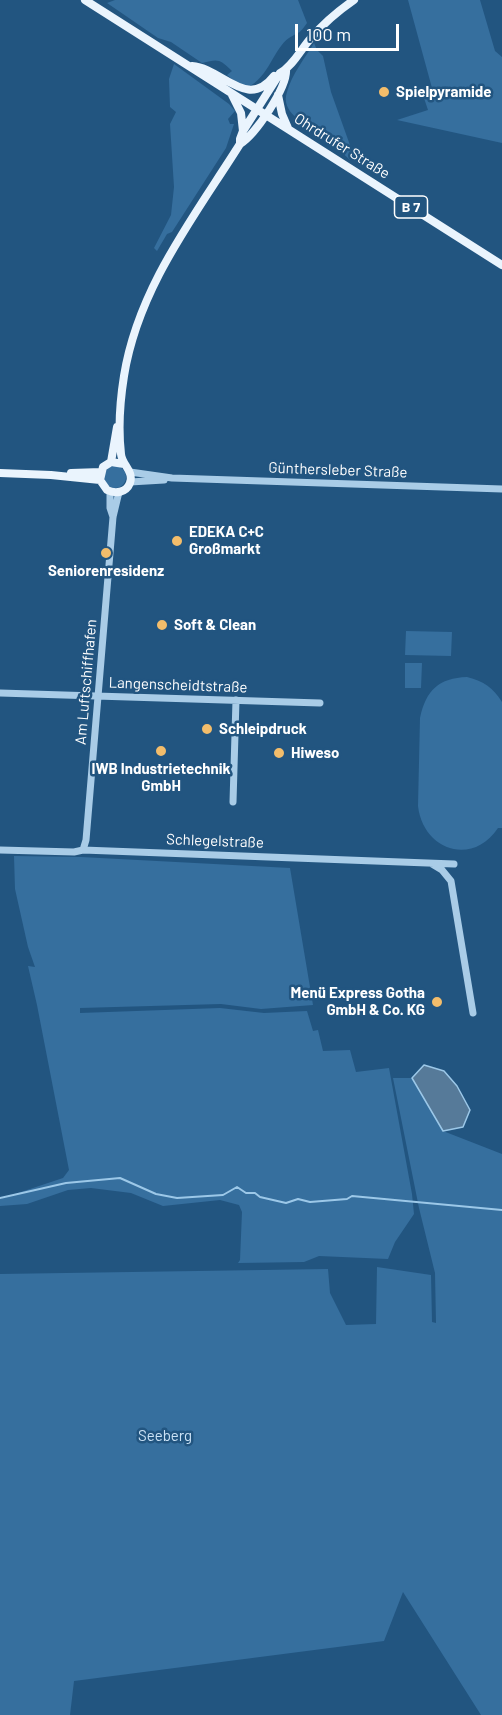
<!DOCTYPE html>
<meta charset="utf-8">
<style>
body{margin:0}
#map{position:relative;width:502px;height:1715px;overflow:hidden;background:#225580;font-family:Barlow,sans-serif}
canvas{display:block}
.scale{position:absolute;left:295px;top:24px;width:104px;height:27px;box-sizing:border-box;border:3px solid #fff;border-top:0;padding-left:8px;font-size:18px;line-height:21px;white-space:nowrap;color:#fff;-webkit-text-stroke:4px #225580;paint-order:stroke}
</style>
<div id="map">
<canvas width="502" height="1715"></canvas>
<div class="scale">100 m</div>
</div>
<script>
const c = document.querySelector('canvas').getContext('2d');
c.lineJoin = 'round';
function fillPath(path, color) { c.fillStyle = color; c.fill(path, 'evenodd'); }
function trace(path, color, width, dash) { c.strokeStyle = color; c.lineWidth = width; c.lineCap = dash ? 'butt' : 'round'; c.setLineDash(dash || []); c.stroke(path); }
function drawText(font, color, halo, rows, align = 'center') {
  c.font = font + ' Barlow,sans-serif'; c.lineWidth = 5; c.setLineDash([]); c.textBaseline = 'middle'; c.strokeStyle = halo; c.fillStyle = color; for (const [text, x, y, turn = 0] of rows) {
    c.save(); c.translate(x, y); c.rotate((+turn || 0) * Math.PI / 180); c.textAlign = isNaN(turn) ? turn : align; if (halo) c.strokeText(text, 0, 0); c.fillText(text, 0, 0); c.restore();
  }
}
fillPath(new Path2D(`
 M115 0H298L307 23C299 35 298 32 289 38 274 48 269 77 248 87L239 85 227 75 232 71C219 59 219 59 202 63L171 42 158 38 107 3Z
 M408 0H480L495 51 502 57V143L397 120 428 110 423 95 432 88Z
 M314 43 317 50 323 56 331 92 351 148 350 160C340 150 329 141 318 133 304 123 280 112 287 92 292 74 305 58 314 43Z
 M174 64 229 104 235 111 228 119 230 124H234L226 148 172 232 167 234 157 251 154 248 171 215 174 187 170 124 176 112 170 107 169 79Z
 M104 477a11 11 0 1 1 22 0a11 11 0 1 1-22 0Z
 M406 631 452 632 451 656 405 655Z
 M405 663H422L421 688H405Z
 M467 677C484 681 493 688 502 702V828H498C472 867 423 850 418 806L420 718C426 690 439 678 467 677Z
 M14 856 81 857 290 868 313 1005 261 1009 221 1004 80 1008V1013L220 1008 264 1013 307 1011 313 1031 318 1030 323 1051 350 1050 356 1072 389 1068 412 1194 414 1214 395 1242 388 1259 319 1256 304 1262 238 1263 240 1260 242 1212 239 1205 220 1200 163 1206 131 1193 91 1188 68 1190 27 1204 0 1206V1199L63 1178 69 1170 37 1005 28 966 35 967 28 947 15 889Z
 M393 1078H412L443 1131 502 1154V1715H481L403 1592 384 1641 74 1681 70 1715H0V1274L328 1269 330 1293 346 1325 376 1324 377 1267 431 1275 432 1322 436 1323 435 1273 419 1208Z`), '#366f9e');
const water = new Path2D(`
 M424 1065 444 1071 457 1086 470 1110 463 1127 443 1131 412 1078Z`);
fillPath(water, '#567a99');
trace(water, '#9cc8e8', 1.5);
trace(new Path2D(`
 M0 1198 66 1183 120 1178 156 1194 177 1198 223 1195 237 1187 246 1193H255L260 1197 286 1203 298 1199 310 1202 347 1199 352 1196 502 1210`), '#9cc8e8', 2);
trace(new Path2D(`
 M130 472 172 478 502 489
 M130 482 164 480
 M110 492V508L113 517
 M0 693 320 703
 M233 802 236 700
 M0 850 74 852 83 850 454 864
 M83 850 86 840 113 517 119 492
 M432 864 442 870 451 881 473 1013`), '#a9cce7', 7);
trace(new Path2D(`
 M85 0 502 265
 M192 66C222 68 247 111 274 76
 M232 95 241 113 243 131
 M278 95 282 114 288 128
 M240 144V139L243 131 280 73C293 66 301 49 311 38 324 23 338 11 354 0
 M111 462 117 427
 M124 464 111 462 103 467 100 480 107 490C115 494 126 493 130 483 134 471 122 465 121 454 118 428 120 401 124 376 138 288 194 217 240 144 255 135 288 87 286 69
 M0 473 51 475 100 480
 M71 473 101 472`), '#eaf4fd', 8);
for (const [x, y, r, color] of [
 [384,92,6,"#f3bd6b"],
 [177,541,6,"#f3bd6b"],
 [106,553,6,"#f3bd6b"],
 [162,625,6,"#f3bd6b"],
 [207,729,6,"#f3bd6b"],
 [161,751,6,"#f3bd6b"],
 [279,753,6,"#f3bd6b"],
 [437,1002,6,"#f3bd6b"]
]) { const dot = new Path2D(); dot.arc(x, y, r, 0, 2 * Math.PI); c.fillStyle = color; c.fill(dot); trace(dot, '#225580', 2); }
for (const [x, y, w] of [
 [411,207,33]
]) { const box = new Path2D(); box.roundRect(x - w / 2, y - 11, w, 22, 4.5); c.fillStyle = '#225580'; c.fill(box); trace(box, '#fff', 1.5); }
drawText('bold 14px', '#fff', null, [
 ["B 7",411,207]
]);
drawText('bold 15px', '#fff', '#225580', [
 ["Spielpyramide",396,92],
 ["EDEKA C+C",189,532],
 ["Großmarkt",189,549],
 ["Seniorenresidenz",106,571,"center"],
 ["Soft & Clean",174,625],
 ["Schleipdruck",219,729],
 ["Hiweso",291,753],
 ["IWB Industrietechnik",161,769,"center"],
 ["GmbH",161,786,"center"],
 ["Menü Express Gotha",425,993,"right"],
 ["GmbH & Co. KG",425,1010,"right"]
], 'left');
drawText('15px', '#fff', '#225580', [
 ["Ohrdrufer Straße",342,146,32],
 ["Günthersleber Straße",338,470,2],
 ["Am Luftschiffhafen",86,682,-85],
 ["Langenscheidtstraße",178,685,2],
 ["Schlegelstraße",215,841,2]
]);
drawText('15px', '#cce3f6', '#225580', [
 ["Seeberg",165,1436]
]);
</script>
